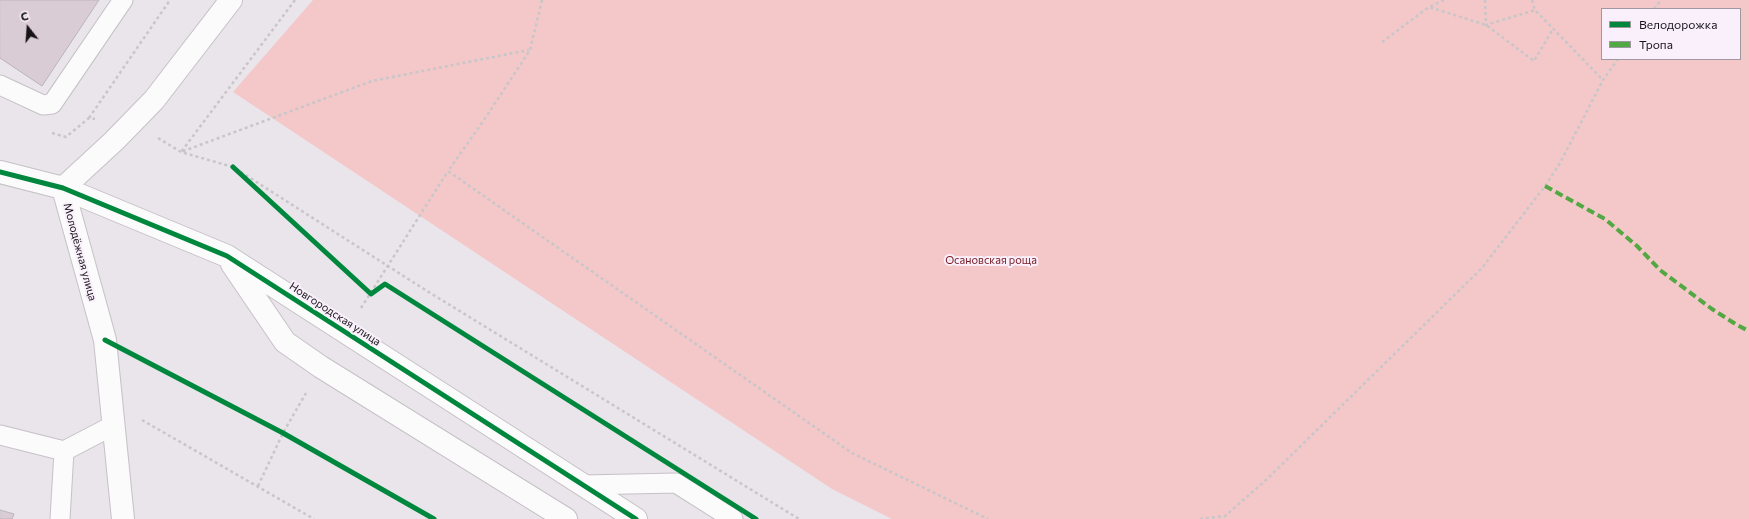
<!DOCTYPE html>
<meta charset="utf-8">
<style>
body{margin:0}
#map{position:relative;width:1749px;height:519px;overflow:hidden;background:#eae5eb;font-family:Commissioner,sans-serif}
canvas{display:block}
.legend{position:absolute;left:1601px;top:8px;width:140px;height:52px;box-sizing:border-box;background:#f9f0fb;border:1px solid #9f98a0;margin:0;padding:5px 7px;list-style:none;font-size:12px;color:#171418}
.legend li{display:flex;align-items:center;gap:8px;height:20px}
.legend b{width:20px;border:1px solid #9f98a0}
.north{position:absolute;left:8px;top:8px;width:40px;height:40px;-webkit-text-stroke:3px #f9f0fb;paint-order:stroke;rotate:343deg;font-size:11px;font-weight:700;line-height:16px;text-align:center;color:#171418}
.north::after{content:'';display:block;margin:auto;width:14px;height:18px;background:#171418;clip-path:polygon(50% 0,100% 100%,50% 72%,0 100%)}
</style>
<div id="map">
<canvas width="1749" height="519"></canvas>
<ul class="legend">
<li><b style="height:5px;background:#00873e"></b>Велодорожка</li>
<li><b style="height:5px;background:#52a842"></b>Тропа</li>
</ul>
<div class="north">С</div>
</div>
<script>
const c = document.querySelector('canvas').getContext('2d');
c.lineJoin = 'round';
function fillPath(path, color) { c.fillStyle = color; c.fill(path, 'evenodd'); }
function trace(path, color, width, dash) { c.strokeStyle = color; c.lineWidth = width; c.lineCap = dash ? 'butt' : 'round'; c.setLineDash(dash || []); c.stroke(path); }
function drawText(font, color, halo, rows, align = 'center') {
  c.font = font + ' Commissioner,sans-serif'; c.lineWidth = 4; c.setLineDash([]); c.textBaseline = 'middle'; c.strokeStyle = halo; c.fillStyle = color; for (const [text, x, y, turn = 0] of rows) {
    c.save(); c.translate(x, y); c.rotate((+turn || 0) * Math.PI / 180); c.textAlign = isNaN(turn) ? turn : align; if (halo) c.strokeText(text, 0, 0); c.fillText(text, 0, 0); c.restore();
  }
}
fillPath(new Path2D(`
 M313 0H1749V519H892L832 489 233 92ZM1602 9H1740V59H1602Z`), '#f4c8c9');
const building = new Path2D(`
 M0 0H99L42 86 0 58Z
 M0 510 14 514 12 519H0Z`);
fillPath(building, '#daccd4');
trace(building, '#b9b5b8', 1);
const lane = new Path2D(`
 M0 85 43 105 52 104 123 0
 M0 435 64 451
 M583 485 676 483 733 519
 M60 519 64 451 112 426`);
const street = new Path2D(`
 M0 172 63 188 227 256 636 519
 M63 188 105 340 123 519
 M63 188 114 141 154 100 231 0
 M232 264 285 342 321 367 566 519`);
trace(lane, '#c5c1c6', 21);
trace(street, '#c5c1c6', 24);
trace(new Path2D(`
 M295 0 181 152 372 81 529 50
 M542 0 530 50 484 120 448 171 852 453 988 519
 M1444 0 1429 7 1486 25 1534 61 1553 29
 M1485 0 1486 25 1535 10
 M1532 0 1535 10 1603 80
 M1654 9 1661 0
 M1382 42 1429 7
 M89 118 170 0
 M52 133 66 137 89 118 95 119
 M158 138 181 152 233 167 427 291 799 519
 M361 308 448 171
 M142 420 314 519
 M258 486 283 433 306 393
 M1200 519 1225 516 1266 480 1482 268 1545 186 1560 163 1603 80 1618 59`), '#c8c6c9', 2.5, [3, 3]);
trace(lane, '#fcfbfc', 19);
trace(street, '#fcfbfc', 22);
trace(new Path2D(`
 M1545 186 1605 219 1637 246 1660 270 1712 309 1737 325 1749 331`), '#52a842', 4, [8, 4]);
trace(new Path2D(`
 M233 167 371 294 385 284 756 519
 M0 172 63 188 227 256 636 519
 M105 340 283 433 434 519`), '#00873e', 5);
drawText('11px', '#171418', '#f9f0fb', [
 ["Молодёжная улица",80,252,75],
 ["Новгородская улица",335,314,33]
]);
drawText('11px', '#771920', '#f9f0fb', [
 ["Осановская роща",991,260]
]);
</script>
